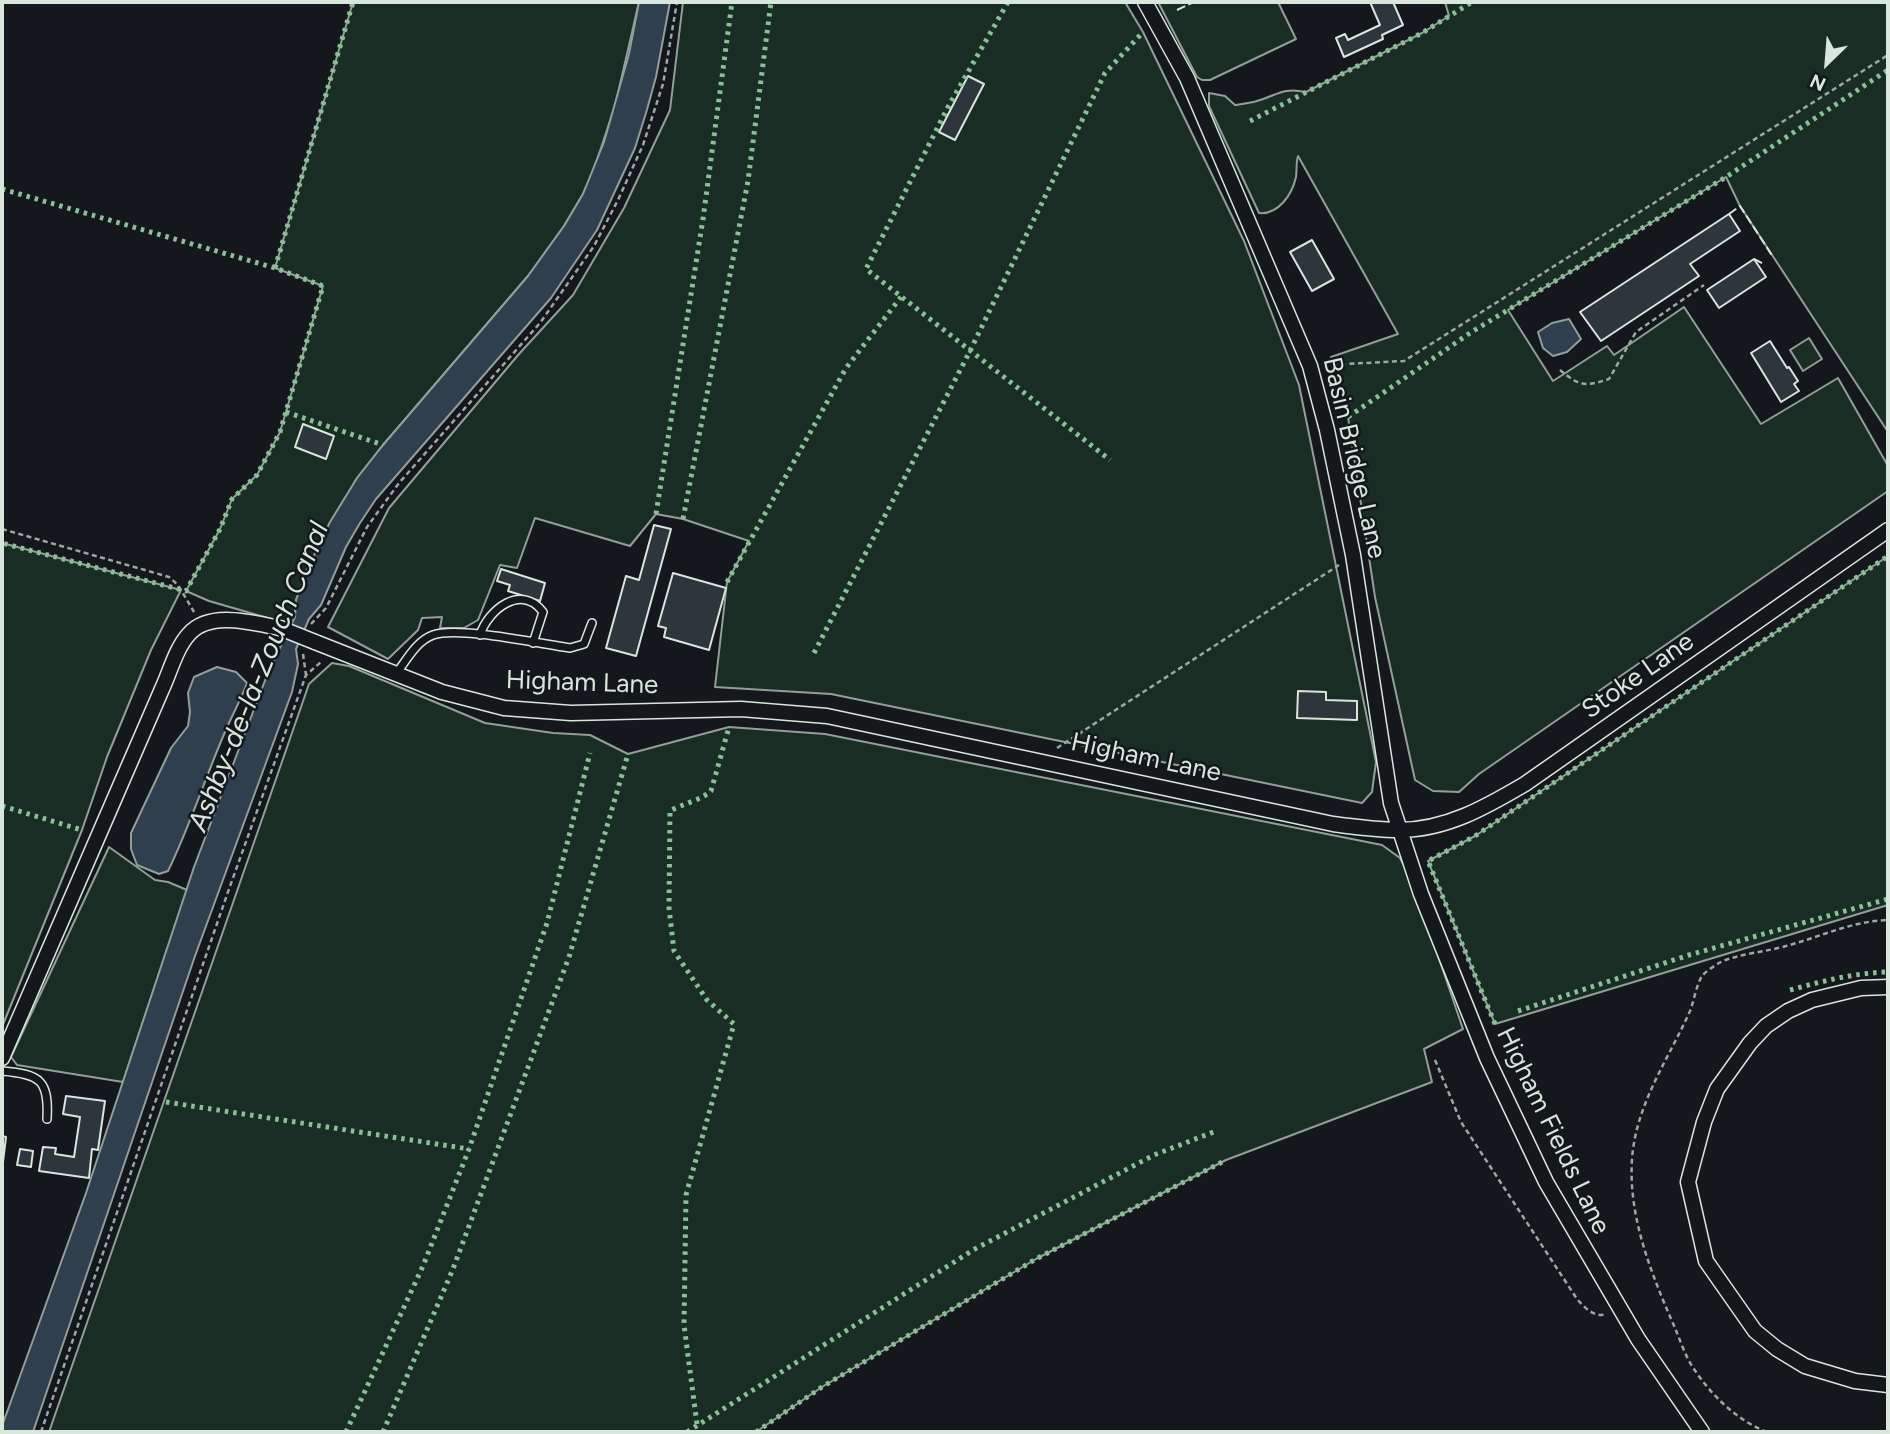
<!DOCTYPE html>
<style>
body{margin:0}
#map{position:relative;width:1890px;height:1434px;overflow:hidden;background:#14181c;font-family:Figtree,sans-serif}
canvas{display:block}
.frame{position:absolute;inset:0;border:4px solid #d8e6dc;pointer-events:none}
.north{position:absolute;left:1792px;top:28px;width:70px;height:70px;-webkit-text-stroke:5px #14181c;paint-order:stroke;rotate:205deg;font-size:19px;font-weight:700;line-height:28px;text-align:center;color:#d8e6dc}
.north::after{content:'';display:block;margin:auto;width:24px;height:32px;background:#d8e6dc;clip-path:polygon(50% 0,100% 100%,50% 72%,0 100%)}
</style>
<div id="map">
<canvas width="1890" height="1434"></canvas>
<div class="frame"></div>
<div class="north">N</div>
</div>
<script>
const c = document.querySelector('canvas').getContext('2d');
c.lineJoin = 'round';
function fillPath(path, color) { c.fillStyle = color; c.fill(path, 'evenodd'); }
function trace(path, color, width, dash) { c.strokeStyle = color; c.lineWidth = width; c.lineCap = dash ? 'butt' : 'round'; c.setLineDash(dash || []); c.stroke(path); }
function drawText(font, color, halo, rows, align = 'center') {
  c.font = font + ' Figtree,sans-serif'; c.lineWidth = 5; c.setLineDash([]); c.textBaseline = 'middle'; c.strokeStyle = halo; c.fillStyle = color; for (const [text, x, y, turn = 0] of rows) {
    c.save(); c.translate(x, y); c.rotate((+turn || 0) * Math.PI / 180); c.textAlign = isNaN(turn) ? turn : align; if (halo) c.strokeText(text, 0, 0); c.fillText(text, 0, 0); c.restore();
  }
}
const green = new Path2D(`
 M353 2H639L615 106 594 169 583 194 564 226 528 276 383 445 357 478 296 600 295 617 285 623 209 601 186 591 220 529 232 499 257 475 280 432 323 286 275 268Z
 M683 2H1125L1143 32 1244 241 1299 385 1376 762 1372 792 1362 803 831 694 715 687 727 582 749 541 683 519 656 514 630 546 535 518 517 568 500 565 478 620 464 628H440L442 617 422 618 418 630 388 659 328 627 389 508 519 354 573 295 624 208 670 110Z
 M1158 2H1278L1296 39 1210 80H1202L1197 77Z
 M1445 2H1888V432L1740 206 1726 177 1508 310 1553 381 1607 346 1614 355 1684 307 1761 424 1838 378 1888 466V491L1479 774 1459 792 1433 791 1415 780 1375 597 1348 417 1331 357 1398 334 1298 156C1296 161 1297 170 1296 177 1292 195 1278 215 1259 213L1209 106V93L1225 96 1235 105C1242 104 1250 103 1257 101 1278 95 1282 87 1306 92L1422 33 1449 16Z
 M1809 338 1822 359 1803 371 1790 350Z
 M2 543 181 590 151 650 107 757 82 830 2 1027Z
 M1888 556V905L1495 1024 1428 861 1475 836Z
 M332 663 349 666 485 723 553 733 590 735 628 754 729 727 825 734 1382 845 1400 858 1413 882 1463 1029 1424 1049 1432 1082 1226 1160 1036 1259 822 1387 756 1432H49L309 684Z
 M109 847 155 880 168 882 187 890 123 1082 17 1065 11 1057Z`);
fillPath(green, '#1a2d24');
trace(green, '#939e99', 2);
const water = new Path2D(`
 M639 2H670L656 77 646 113 635 148 597 230 551 298 376 499 360 523 346 547 321 605 309 619 296 649 298 664 292 692 195 956 33 1432H2V1426L86 1193 194 867 269 670 295 617 296 600 306 572 330 522 357 478 383 445 528 276 564 226 583 194 604 142 629 54Z
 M1569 319 1581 339 1567 352 1553 356 1543 348 1538 332 1552 323Z
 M217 667 236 672 247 683C241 700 232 715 225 732 205 778 190 826 168 871L159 874 137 865 131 849V833L171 748 188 726 190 712 188 693 194 677Z`);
fillPath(water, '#2f3f4d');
trace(water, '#939e99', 2);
const building = new Path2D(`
 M1370 2H1393L1403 25 1382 35 1383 39 1344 57 1336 38 1345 34 1348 40 1380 25Z
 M968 76 984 84 955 140 939 132Z
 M1729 214 1740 231 1690 264 1699 276 1601 341 1580 312Z
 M1312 240 1334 279 1312 291 1290 252Z
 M1754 259 1766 277 1719 308 1707 290Z
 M1770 341 1787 368 1789 367 1798 381 1794 384 1799 391 1781 402 1751 353Z
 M303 424 334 436 326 459 295 447Z
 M654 525 671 529 636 656 606 648 626 576 639 580Z
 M501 569 545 583 540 601 508 591 510 585 497 581Z
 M673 573 726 588 709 650 664 637 666 628 658 626Z
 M1298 691 1326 692V700L1357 701V720L1297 718Z
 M66 1096 105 1101 98 1150 92 1149 89 1178 39 1171 43 1147 56 1148 55 1154 74 1157 80 1117 63 1114Z
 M2 1136 6 1137 3 1162H2Z
 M20 1149 33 1151 31 1167 17 1165Z`);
fillPath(building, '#2c363c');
trace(building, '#d8e6dc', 2);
const lane = new Path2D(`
 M480 635C488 610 521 583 543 612L533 643
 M396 674C406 661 416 641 433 635 459 626 540 644 570 648L584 644 592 623
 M2 1071C41 1074 49 1081 47 1119`);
const street = new Path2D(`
 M1145 2 1187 78 1310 366 1327 430 1353 555 1391 803 1421 894 1487 1058 1546 1182 1638 1339 1702 1432
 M315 642 442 692 504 708 571 713 741 709 827 716 1333 824C1355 827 1377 830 1399 830 1446 830 1486 807 1525 784L1888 530
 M1888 987 1861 988 1812 1000 1788 1011 1766 1026 1750 1043 1717 1089 1704 1122 1688 1182 1706 1261 1755 1331 1777 1349 1805 1366 1855 1381 1888 1385
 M2 1058 162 689C170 672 176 648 189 634 210 610 253 623 280 628`);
trace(lane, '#d8e6dc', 10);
trace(street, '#d8e6dc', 17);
trace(new Path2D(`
 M1324 365 1404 361 1888 55
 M1560 370C1579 386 1585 387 1609 379L1636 332 1704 285
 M2 529 169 577 178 585 194 612
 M311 624 326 608 367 527 399 483 540 323 594 246 618 200 643 145 663 84 677 2
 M303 654 306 675
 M1057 748 1339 565
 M1435 1060 1461 1122 1577 1299C1585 1308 1594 1318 1607 1314
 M41 1432 229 889 306 675 321 662
 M1767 1432C1736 1420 1710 1394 1692 1366 1685 1355 1680 1340 1675 1328 1652 1275 1628 1218 1632 1159 1636 1104 1668 1060 1690 1011 1694 1001 1696 986 1702 976 1705 972 1714 966 1719 963 1736 954 1766 952 1786 946 1820 937 1852 921 1888 920`), '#9da8a2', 2.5, [5, 3.5]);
trace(lane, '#14181c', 7);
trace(street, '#14181c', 14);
const streetBridge = new Path2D(`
 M280 628 315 642`);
trace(streetBridge, '#d8e6dc', 17, []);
trace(streetBridge, '#14181c', 14);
trace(new Path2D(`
 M1008 2 948 107 866 269 1110 460
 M1250 121 1422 33 1472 2
 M2 189 275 268 323 286 280 432 257 475 232 499 220 529 186 591 2 543
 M275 268 353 2
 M286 412 383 445
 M1348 417 1470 333 1726 177 1888 70
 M656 514 703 219 732 2
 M683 519 748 181 771 2
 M727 582 846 368 901 297
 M814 653 970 351 1105 73 1143 32
 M2 806 82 830
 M1790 990C1823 981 1854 973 1888 972
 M1518 1011 1689 955 1888 899
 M1495 1024 1428 861 1475 836 1888 556
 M166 1102 469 1149
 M697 1424 684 1325 686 1195 734 1024 707 1000 674 951 669 908 670 811C682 804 703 799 711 791L729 727
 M346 1432 423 1266 469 1149 547 923 590 753
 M383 1432 453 1269 569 957 628 754
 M687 1432 973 1250 1154 1155 1216 1131
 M756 1432 822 1387 1036 1259 1226 1160`), '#8ac095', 5, [3.5, 5]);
trace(new Path2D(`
 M1177 10 1194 2
 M1729 214 1740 206 1773 257
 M1754 259 1764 264`), '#d8e6dc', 2, [9, 3.5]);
drawText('26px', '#d8e6dc', '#14181c', [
 ["Basin Bridge Lane",1354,458,77],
 ["Stoke Lane",1638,676,-35],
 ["Higham Lane",582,683,2],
 ["Higham Lane",1146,758,12],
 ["Higham Fields Lane",1553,1131,64]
]);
drawText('italic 28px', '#d8e6dc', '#14181c', [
 ["Ashby-de-la-Zouch Canal",259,677,-68]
]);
</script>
